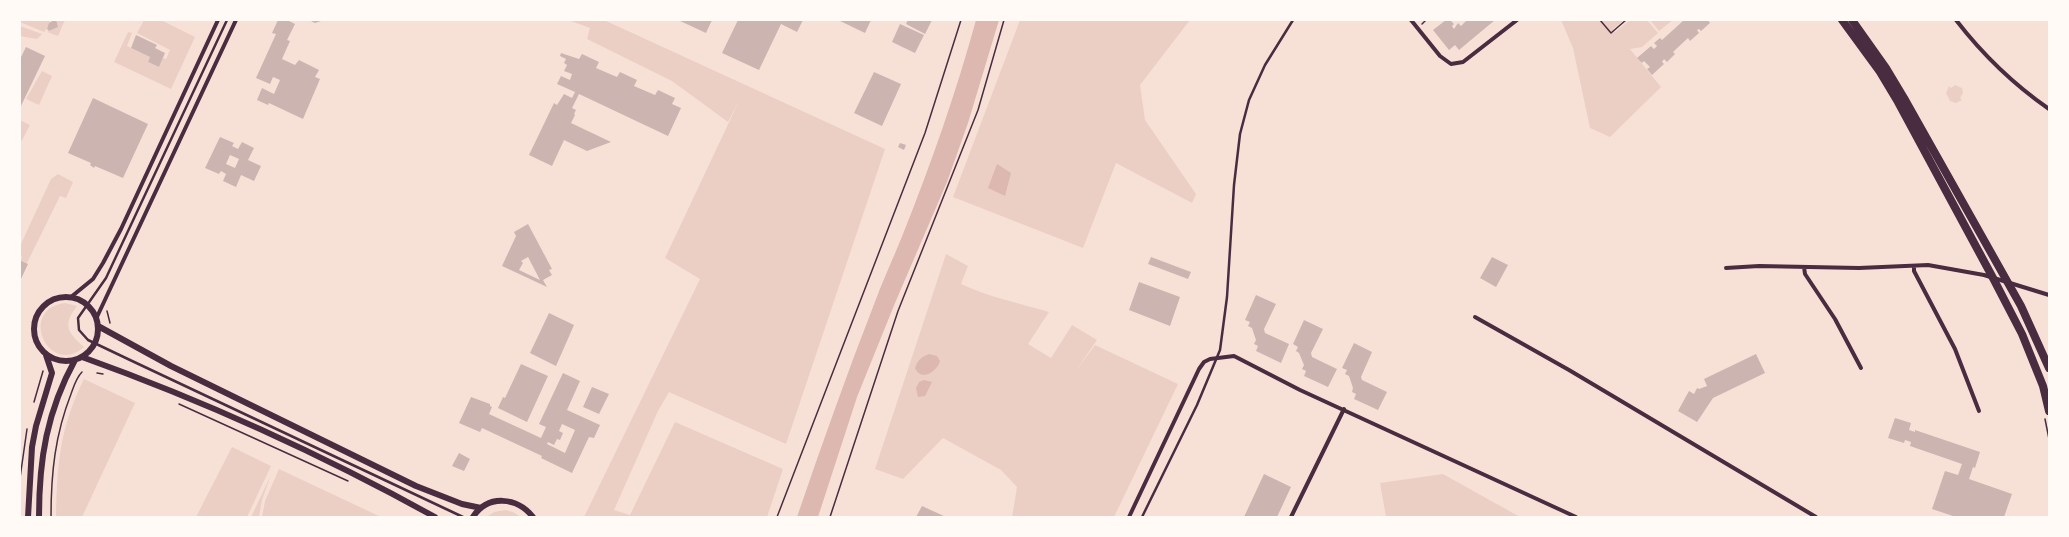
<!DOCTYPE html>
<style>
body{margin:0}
#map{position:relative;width:2069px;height:537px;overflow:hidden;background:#f7e1d7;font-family:Quicksand,sans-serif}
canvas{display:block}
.frame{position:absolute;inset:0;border:21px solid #fffaf5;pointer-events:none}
</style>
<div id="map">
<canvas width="2069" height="537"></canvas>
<div class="frame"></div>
</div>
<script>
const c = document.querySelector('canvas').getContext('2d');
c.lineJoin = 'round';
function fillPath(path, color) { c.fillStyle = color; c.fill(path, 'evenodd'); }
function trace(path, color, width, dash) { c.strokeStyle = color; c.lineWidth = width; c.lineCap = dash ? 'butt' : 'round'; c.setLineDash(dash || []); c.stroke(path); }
fillPath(new Path2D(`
 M20 20H65L58 36 47 32 58 27V24L56 21H50L49 26 44 32 20 22Z
 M144 20H161L195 37 171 89 114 62 128 32 132 33 127 46 150 57 148 62 159 67 163 58 166 59 170 50 137 33Z
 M568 20H604L885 149 786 444 669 392 658 411 614 510 630 515 675 422 783 469 767 517H584L700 279 665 258 739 101 728 122 672 81 587 39 590 28Z
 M1020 20H1190L1140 85 1145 120 1196 194 1192 203 1116 163 1083 248 953 197Z
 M1561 20H1624L1613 29 1615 32 1630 20H1647L1658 33 1642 47 1630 49 1661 87 1610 137 1590 128 1573 48Z
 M1650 20H1673L1659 31Z
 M20 26 42 34 37 39 20 36Z
 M42 71 52 76 39 105 26 99Z
 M1955 85 1962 88 1963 93 1960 98 1962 100 1956 103 1950 101 1946 93 1949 86 1951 88Z
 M20 120 30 125 20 144Z
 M58 174 73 182 66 198 60 196 27 263 21 260 22 257 20 255V246L51 179Z
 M946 254 968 266 961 284C988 297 1019 303 1049 312L1028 344 1051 358 1072 325 1097 340 1075 372 1095 345 1178 384 1114 517H1012L1017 487 1001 470 943 438 903 479 875 469Z
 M65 303 77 306C62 325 68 333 84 347 49 378 17 309 65 303Z
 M84 379 135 403 82 517H56C57 463 60 427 84 379Z
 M232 447 271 466 247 517H196Z
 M279 469 381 517H262L265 501Z
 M1443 474 1520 517H1386L1380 483Z
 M271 475 262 500 259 517H251Z
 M505 510 513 512 521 517H486L494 512Z`), '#ebcfc5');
fillPath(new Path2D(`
 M976 20H999L968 123 947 182 895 303 857 397 818 517H797C821 447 846 376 873 307 882 282 893 259 903 234 931 164 956 93 976 20Z
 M997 164 1011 173 1005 196 988 188Z
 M929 354 937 356 940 361C937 372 921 382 915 368 918 360 921 357 929 354Z
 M924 380 932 382 925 396 918 397 916 388 919 382Z`), '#dcb8b0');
fillPath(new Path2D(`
 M54 20 57 22 58 27 49 31 47 29 49 23Z
 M278 20H287L295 24 287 40 290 41 282 59 295 65 299 60 319 70 315 77 320 79 303 119 269 103 268 105 257 100 262 88 274 94 280 80 273 77 270 84 256 78 276 34 272 33Z
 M309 20H324L315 23Z
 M678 20H712L706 33Z
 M738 20H803L797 32 781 24 759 70 722 53Z
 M838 20H871L865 33Z
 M908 20H932L925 34 906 24Z
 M1446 20H1450L1454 24 1452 26 1454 29 1458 23 1461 26 1467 20H1495L1459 50 1455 45 1449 50 1433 30Z
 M1684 20H1708L1710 23 1701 31 1699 29 1697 30 1699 33 1690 41 1688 38 1673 52 1675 54 1667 62 1664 59 1662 62 1664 64 1652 75 1647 69 1650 67 1644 61 1642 63 1637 58 1651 46 1654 49 1657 46 1654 43 1660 38 1662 40Z
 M900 24 924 35 915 53 892 42Z
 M136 35 157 45 155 48 165 53 159 67 148 62 150 57 131 48Z
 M26 47 45 56 20 108V59Z
 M561 53 579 59 582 54 599 62 596 68 617 77 620 72 637 80 634 86 655 95 658 90 675 98 672 104 681 108 668 136 579 94 572 108 576 110 574 114 575 115 571 123 611 142 587 151 564 140 552 166 529 155 554 103 557 105 564 94 572 98 575 92 557 84 561 76 570 80 572 74 564 71 567 65 564 63 566 59 560 56Z
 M874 72 901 84 882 126 854 113Z
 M93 98 148 124 123 178 95 166 94 168 90 165 91 163 68 153Z
 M220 137 234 143 232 146 238 149 242 142 254 148 248 160 261 166 254 181 241 175 236 187 223 181 226 174 221 171 219 174 205 168ZM230 155 239 159 235 168 226 164Z
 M900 143 906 145 904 150 898 147Z
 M528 224 552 269 549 270 552 275 543 280 547 287 502 266 516 236 514 232ZM528 257 540 280 519 270 523 263 521 261Z
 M1151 257 1191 272 1188 279 1148 264Z
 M1492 257 1508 265 1496 287 1480 278Z
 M20 260 28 264 21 279 20 278Z
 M1139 282 1180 297 1170 326 1129 310Z
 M1256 295 1276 304 1264 329 1265 333 1289 344 1281 363 1256 351 1258 346 1254 344 1256 340 1252 328 1248 326 1250 322 1245 320Z
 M549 313 574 325 556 366 530 353Z
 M1304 320 1323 329 1311 353 1312 357 1337 369 1328 387 1304 376 1306 371 1302 369 1304 365 1299 353 1296 351 1298 347 1293 344Z
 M1354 343 1372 352 1361 377 1362 380 1387 392 1378 410 1354 399 1356 394 1352 392 1353 388 1349 376 1345 374 1347 370 1342 368Z
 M1756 354 1765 373 1713 398 1697 422 1678 411 1689 391 1694 394 1697 388 1699 389 1707 386 1704 379Z
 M521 364 548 376 527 422 498 408 503 397 505 398Z
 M563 373 580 381 567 410 600 425 594 438 589 437 572 473 541 458 542 456 482 428 480 432 459 423 471 397 490 404V406L492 407 489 414 541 438 546 427 539 424ZM562 424 575 430 565 453 547 444 548 442 554 445 557 439 560 440 563 433 559 431Z
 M592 387 609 394 599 414 583 407Z
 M1895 418 1911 423 1909 430 1915 432V430L1980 452 1975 468 1973 467 1969 479 2012 494 2004 517H1956L1932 509 1945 471 1958 475 1962 464 1910 446 1911 442 1905 440 1904 443 1888 438Z
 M459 453 470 459 464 471 452 466Z
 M1264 474 1291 487 1277 517H1244Z
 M922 506 946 517H916Z`), '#ccb4b1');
trace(new Path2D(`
 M1600 20 1611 33 1626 20
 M1422 24 1426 20
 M107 311 110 323
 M97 373 103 374
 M34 402 43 371
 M179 404 348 481
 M2045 419 2049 439
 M20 478 27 429
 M51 517C51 473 55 435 71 394 74 386 76 378 82 372
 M777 517 925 133 961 20
 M830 517 898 311 978 110 1004 20`), '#4a2c40', 1.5);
trace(new Path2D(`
 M227 20 106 278 78 318 79 330 88 340 130 360 463 517
 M1142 517 1197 405 1220 350 1227 297 1234 185 1240 134 1249 100 1265 65 1293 20`), '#4a2c40', 2.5);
trace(new Path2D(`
 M1411 20 1440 56 1451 64 1463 62 1517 20
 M1956 20C1983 55 2013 84 2049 109
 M1914 266V271L1955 349 1979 411
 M1804 267 1805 274 1835 319 1861 368
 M1726 268 1759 266 1859 268 1928 265 1984 275 2049 295
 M71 297 93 279 103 263 121 229 218 20
 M1475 317 1569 370 1816 517
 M96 319 236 20
 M1129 517 1199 369 1204 362 1210 359 1234 356 1300 390 1576 517
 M1291 517 1344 409`), '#4a2c40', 4);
trace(new Path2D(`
 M34 329a32 32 0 1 1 64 0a32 32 0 1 1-64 0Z
 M98 326 171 366 416 486 462 504 481 508
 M82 357C202 400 323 455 435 517
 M28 517 32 447 36 426 52 373 46 355
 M39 517C39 459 47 411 75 360
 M473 517C488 494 517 497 533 517`), '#4a2c40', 6);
trace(new Path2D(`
 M1842 20 1880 72 1898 102 1993 278 2022 334 2043 386 2049 411
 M1852 20 1886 68 1904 98 2021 306 2049 368`), '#4a2c40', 8);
</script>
